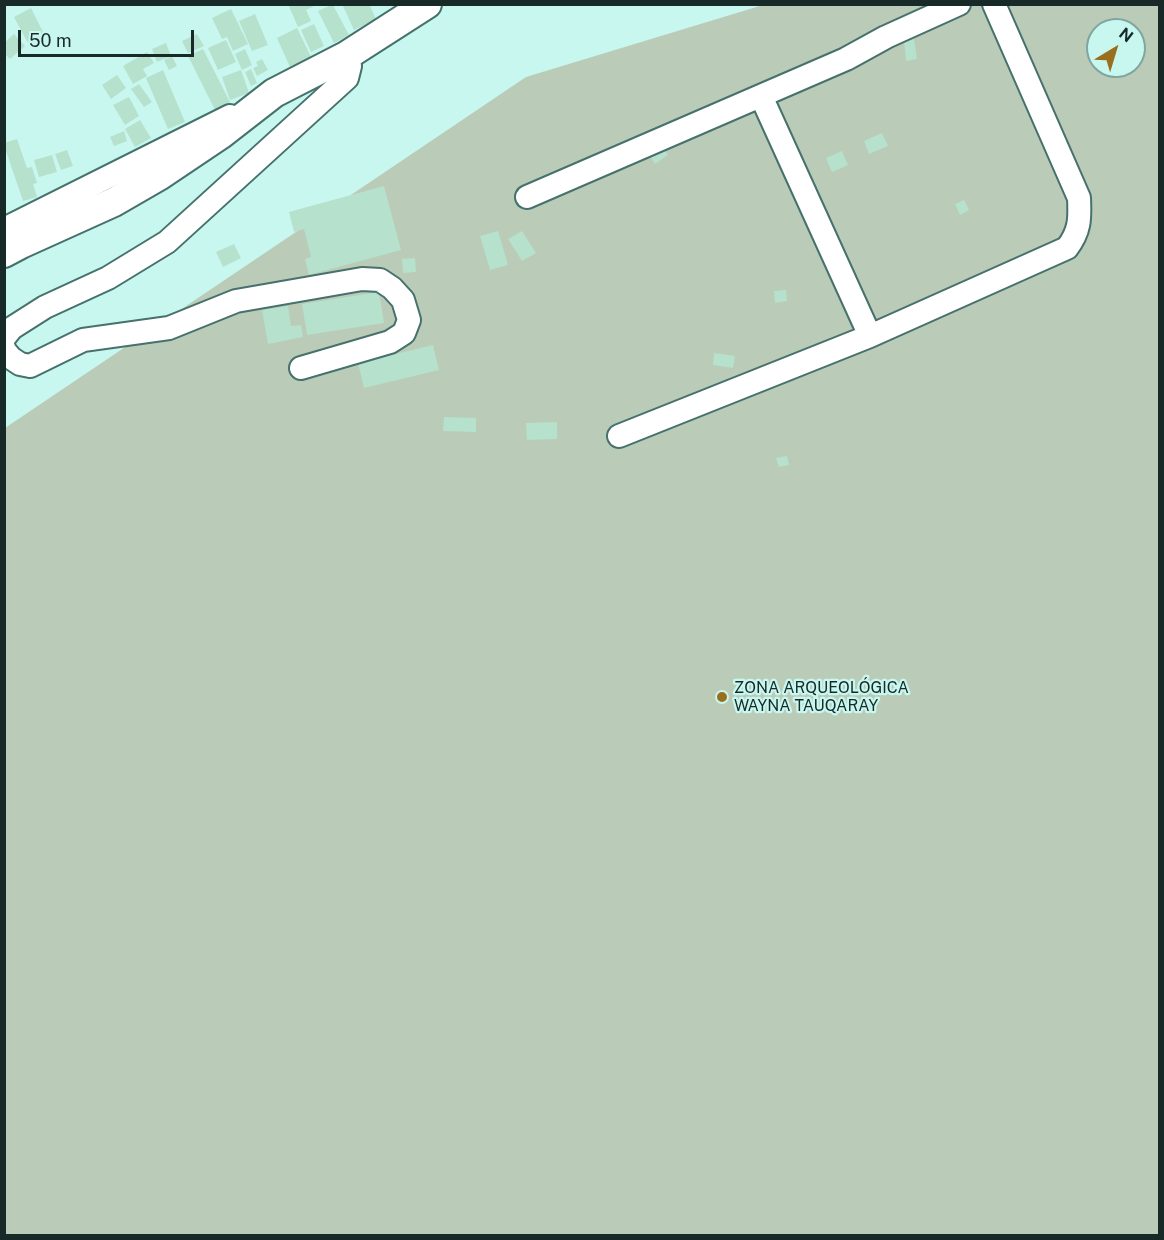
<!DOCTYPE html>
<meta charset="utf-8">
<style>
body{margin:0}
#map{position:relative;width:1164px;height:1240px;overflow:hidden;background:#c8f7f0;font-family:"Public Sans",sans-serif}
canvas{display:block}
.frame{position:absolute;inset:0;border:6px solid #182a28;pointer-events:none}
.north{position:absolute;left:1086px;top:18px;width:60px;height:60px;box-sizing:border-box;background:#c8f7f0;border:2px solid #82a5a0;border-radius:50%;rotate:38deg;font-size:16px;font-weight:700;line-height:24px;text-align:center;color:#182a28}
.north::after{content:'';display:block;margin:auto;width:21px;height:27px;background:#996e1c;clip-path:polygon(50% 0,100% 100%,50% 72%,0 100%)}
.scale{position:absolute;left:18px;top:30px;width:176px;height:27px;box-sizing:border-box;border:3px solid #182a28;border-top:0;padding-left:8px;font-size:18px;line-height:21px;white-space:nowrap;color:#182a28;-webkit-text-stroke:4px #c8f7f0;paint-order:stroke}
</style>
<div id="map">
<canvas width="1164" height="1240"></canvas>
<div class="frame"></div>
<div class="north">N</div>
<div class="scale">50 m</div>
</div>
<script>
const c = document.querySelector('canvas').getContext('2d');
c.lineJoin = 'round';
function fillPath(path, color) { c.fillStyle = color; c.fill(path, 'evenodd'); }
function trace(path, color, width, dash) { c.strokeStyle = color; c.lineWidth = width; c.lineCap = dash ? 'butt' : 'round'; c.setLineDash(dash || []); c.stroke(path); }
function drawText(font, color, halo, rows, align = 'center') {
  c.font = font + ' "Public Sans",sans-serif'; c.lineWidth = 4.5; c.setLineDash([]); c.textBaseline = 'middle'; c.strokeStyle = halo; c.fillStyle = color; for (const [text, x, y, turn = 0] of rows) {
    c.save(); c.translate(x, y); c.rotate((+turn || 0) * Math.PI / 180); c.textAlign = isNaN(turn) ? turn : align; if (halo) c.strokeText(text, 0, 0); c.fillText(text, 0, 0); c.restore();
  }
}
fillPath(new Path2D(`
 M763 5H1159V1235L5 1236V428L526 77ZM1098 30H1134V66H1098Z`), '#bacbb8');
fillPath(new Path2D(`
 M288 4H313L314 6 306 10 311 21 298 27Z
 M342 4H369L376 19 354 30Z
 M331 5H333L349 35 334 43 318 11Z
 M31 8 45 36 29 45 14 17Z
 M231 9 248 44 233 51 227 37 222 39 212 18Z
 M255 14 268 45 252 51 239 21Z
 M314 24 324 46 311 52 301 30Z
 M297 28 311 57 290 67 277 38Z
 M14 34 25 46 10 59 4 53V43Z
 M197 34 204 46 188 53 182 41Z
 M914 39 917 59 906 61 904 40Z
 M226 40 236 62 218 70 208 48Z
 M166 43 171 56 157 62 152 49Z
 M203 49 230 102 215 110 188 56Z
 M245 49 252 65 242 70 235 54Z
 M147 52 154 63 143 69 147 76 133 84 123 66Z
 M172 56 177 66 169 70 164 60Z
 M262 59 268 70 257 76 253 68 258 66 256 62Z
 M251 69 257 83 251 86 245 72Z
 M163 70 185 122 168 129 146 78Z
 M241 70 249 93 230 100 222 77Z
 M117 75 126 88 111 99 102 85Z
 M139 84 152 102 144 107 131 89Z
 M129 97 139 116 125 125 113 105Z
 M140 120 151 138 135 147 125 129Z
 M124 131 127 141 114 146 110 137Z
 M882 133 888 146 869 154 864 141Z
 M17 139 27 168 32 167 37 183 33 184 37 197 23 201 4 145V143Z
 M661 144 668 155 655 164 648 153Z
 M67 150 73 166 61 170 55 154Z
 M842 151 848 165 832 172 826 158Z
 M52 155 57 172 39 177 34 160Z
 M384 186 401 250 309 275 305 259 311 257 304 229 294 232 289 212Z
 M964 200 969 210 960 215 955 204Z
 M498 231 508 265 490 270 480 236Z
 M522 231 536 253 522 261 508 239Z
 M234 244 241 258 223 267 216 252Z
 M415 258 416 272 403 273 402 259Z
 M786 290 787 301 775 303 774 291Z
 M379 292 384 323 307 335 302 304Z
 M288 306 291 326 301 325 303 337 268 344 262 310Z
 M433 345 439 370 364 388 358 363Z
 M714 353 735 356 733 368 713 365Z
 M444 417 476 418V432L443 431Z
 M557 422V439L527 440 526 423Z
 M787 456 789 465 779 467 776 458Z`), '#b6e1cc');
const minor = new Path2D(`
 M761 96 870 336
 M527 197 846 59 886 37 959 4
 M4 229 230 116
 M4 338 12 328 45 307 108 278 167 242 347 78 350 66 346 56
 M4 348 5 351 11 358 20 364 30 366 83 340 169 328 236 301 362 279 380 280 392 288 403 300 409 320 404 333 390 342 301 368
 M619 436 870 336 1067 248C1080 231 1080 219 1079 198L994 4`);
const major = new Path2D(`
 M4 253 21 244 114 202 159 176 220 135 274 93 346 56 427 4`);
trace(minor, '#46716c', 26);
trace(major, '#46716c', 32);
trace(minor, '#fff', 22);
trace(major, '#fff', 28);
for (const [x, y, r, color] of [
 [722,697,6,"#996e1c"]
]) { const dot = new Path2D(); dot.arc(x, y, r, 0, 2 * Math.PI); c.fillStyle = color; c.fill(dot); trace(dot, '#c8f7f0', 2); }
drawText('16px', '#182a28', '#c8f7f0', [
 ["ZONA ARQUEOLÓGICA",734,688],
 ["WAYNA TAUQARAY",734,706]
], 'left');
</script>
